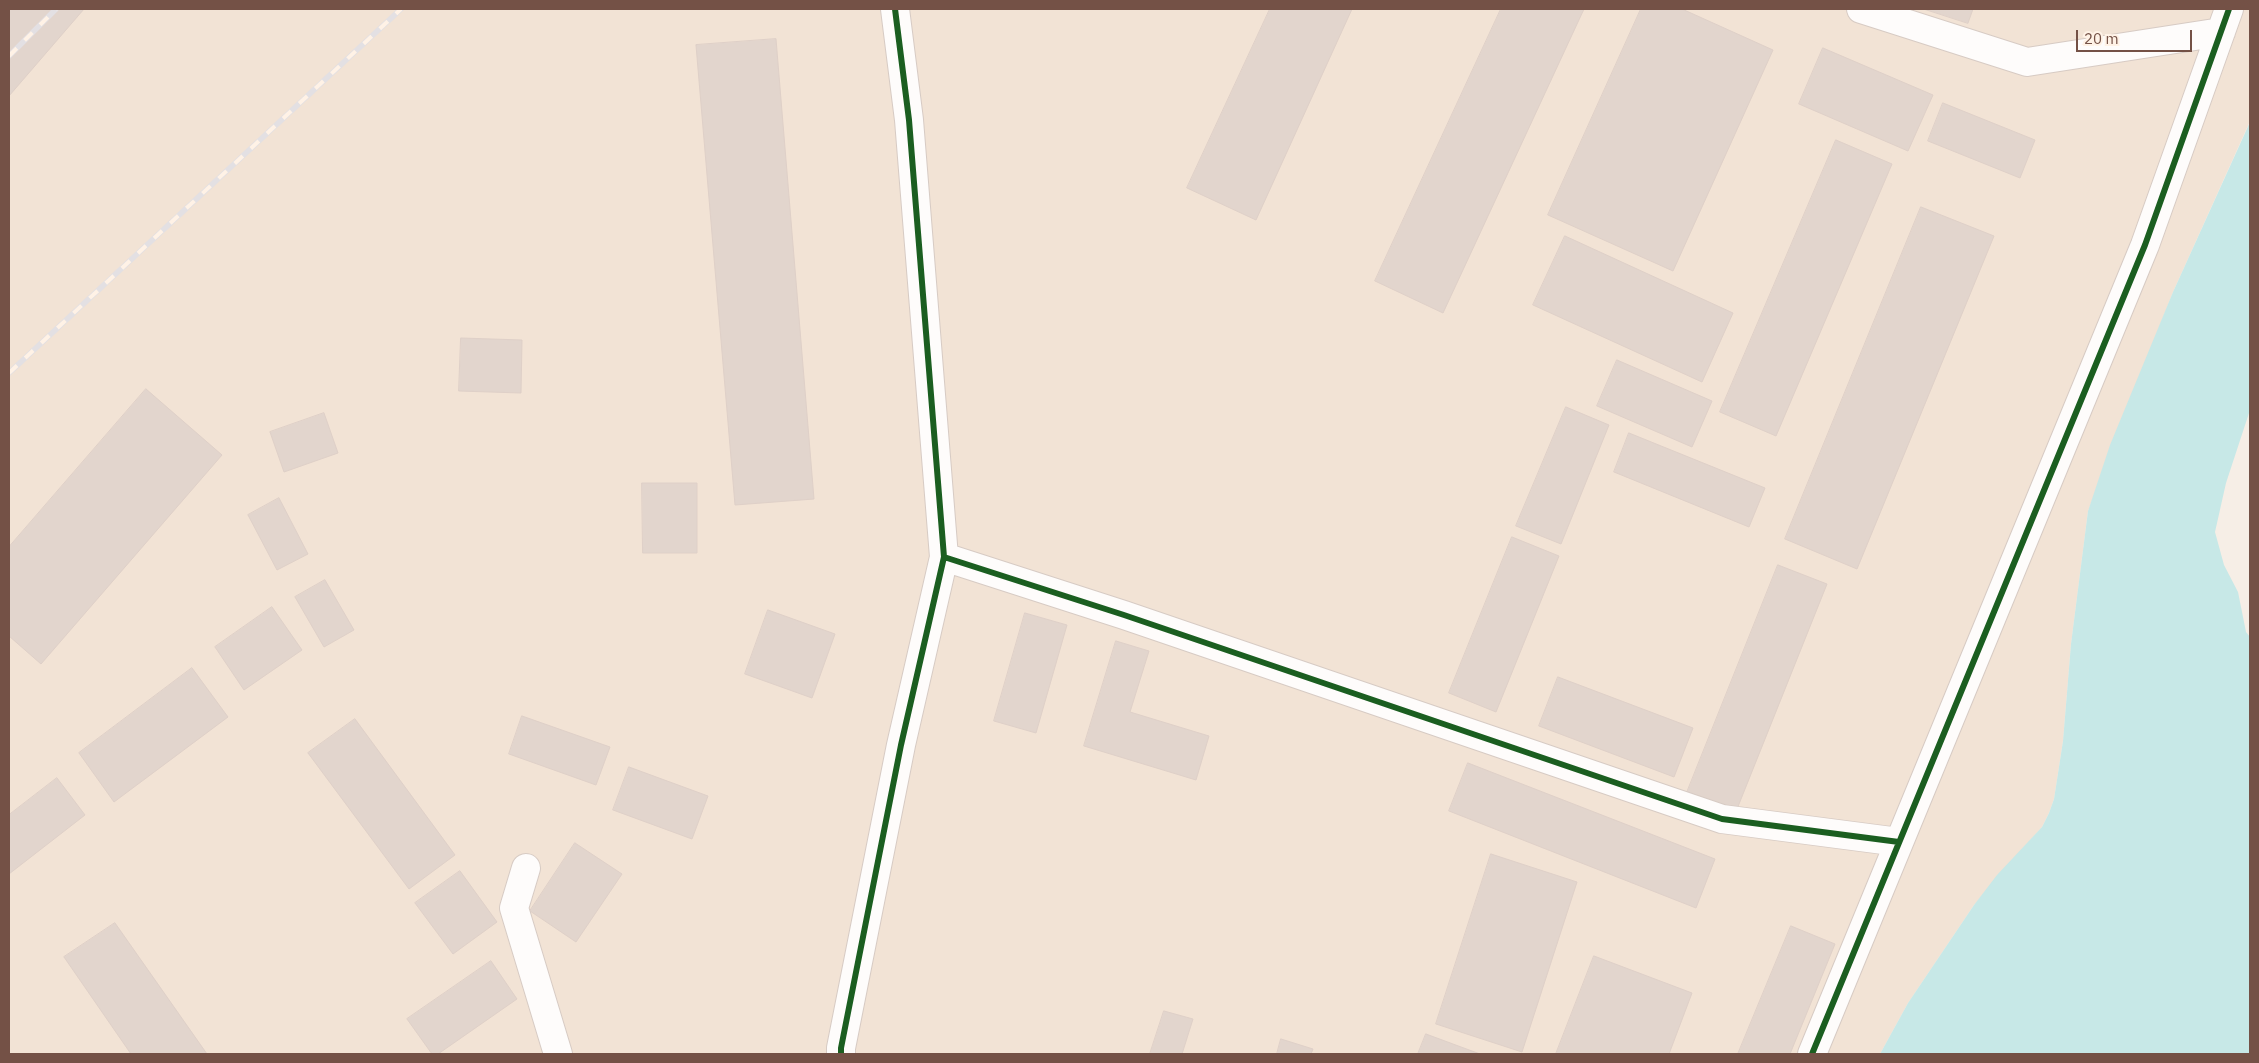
<!DOCTYPE html>
<style>
body{margin:0}
#map{position:relative;width:2259px;height:1063px;overflow:hidden;background:#f6eee6;font-family:"IBM Plex Sans",sans-serif}
canvas{display:block}
.frame{position:absolute;inset:0;border:10px solid #745146;pointer-events:none}
.scale{position:absolute;left:2076px;top:30px;width:116px;height:22px;box-sizing:border-box;border:2px solid #745146;border-top:0;padding-left:6px;font-size:15px;line-height:18px;white-space:nowrap;color:#745146;-webkit-text-stroke:4px #fff2e6;paint-order:stroke}
</style>
<div id="map">
<canvas width="2259" height="1063"></canvas>
<div class="frame"></div>
<div class="scale">20 m</div>
</div>
<script>
const c = document.querySelector('canvas').getContext('2d');
c.lineJoin = 'round';
function fillPath(path, color) { c.fillStyle = color; c.fill(path, 'evenodd'); }
function trace(path, color, width, dash) { c.strokeStyle = color; c.lineWidth = width; c.lineCap = dash ? 'butt' : 'round'; c.setLineDash(dash || []); c.stroke(path); }
fillPath(new Path2D(`
 M9 9H2250V121L2173 292 2088 511 2071 644 2063 741 2054 799 2049 813 2042 827 1974 905 1908 1003 1880 1054H9Z`), '#f2e3d5');
fillPath(new Path2D(`
 M2250 122V410L2226 483 2215 532 2224 565 2238 592 2246 632 2250 637V1054H1880L1908 1003 1974 905 1997 875 2042 827 2049 813 2054 799 2063 741 2071 644 2088 511 2110 445 2173 292Z`), '#c7e8e7');
const building = new Path2D(`
 M9 9H84L9 96Z
 M1270 9H1352L1256 220 1187 188Z
 M1501 9H1584L1443 313 1375 281Z
 M1641 9H1682L1773 50 1673 271 1548 215Z
 M1924 9H1973L1968 23Z
 M776 39 814 499 735 505 696 45Z
 M1823 48 1933 95 1908 151 1799 104Z
 M1943 103 2035 140 2020 178 1928 141Z
 M1836 140 1892 164 1776 436 1720 412Z
 M1921 207 1994 236 1857 569 1785 539Z
 M1565 236 1733 313 1702 382 1533 305Z
 M461 338 522 340 521 393 459 391Z
 M1617 360 1712 401 1692 447 1597 406Z
 M146 389 222 455 41 664 9 636V547Z
 M1566 407 1609 425 1561 544 1516 526Z
 M324 413 338 453 284 472 270 432Z
 M1629 433 1765 488 1749 527 1614 472Z
 M642 483H697V553H643Z
 M279 498 308 554 277 570 248 515Z
 M1512 537 1559 556 1496 712 1449 693Z
 M1778 565 1827 584 1735 814 1686 795Z
 M325 580 354 630 324 647 295 597Z
 M272 607 302 650 244 690 215 647Z
 M768 610 835 634 812 698 745 674Z
 M1025 613 1067 625 1036 733 994 721Z
 M1116 641 1149 651 1130 712 1209 736 1196 780 1084 746Z
 M192 668 228 717 114 802 79 753Z
 M1558 677 1693 728 1674 777 1539 726Z
 M522 716 610 747 596 785 509 754Z
 M355 719 455 855 409 889 308 753Z
 M1468 763 1715 859 1696 908 1449 811Z
 M629 767 708 796 692 839 613 810Z
 M57 778 85 815 9 874V815Z
 M575 843 622 874 576 942 530 911Z
 M1491 854 1577 882 1522 1052 1436 1024Z
 M460 871 497 922 453 954 415 903Z
 M115 923 207 1054H131L64 957Z
 M1791 926 1835 944 1790 1054H1738Z
 M1594 956 1692 993 1669 1054H1556Z
 M491 961 517 999 438 1054H432L407 1019Z
 M1164 1011 1193 1019 1182 1054H1150Z
 M1426 1034 1480 1054H1418Z
 M1281 1039 1313 1049 1311 1054H1277Z`);
fillPath(building, '#e2d5cd');
trace(building, '#dfd0c8', 1);
const minor = new Path2D(`
 M1861 9 2027 62 2221 32
 M944 557 1124 615 1722 819 1899 842
 M526 868 514 908 558 1054
 M841 1054V1048L901 745 944 557 909 120 895 9
 M1812 1054 2145 245 2229 9`);
trace(minor, '#d7cbc4', 30);
trace(minor, '#fefcfb', 28);
const rail = new Path2D(`
 M9 56 56 9
 M9 373 401 9`);
trace(rail, '#e3e0e3', 5.5);
trace(rail, '#fff2e6', 4, [11]);
trace(new Path2D(`
 M944 557 1124 615 1722 819 1899 842
 M841 1054V1048L901 745 944 557 909 120 895 9
 M1812 1054 2145 245 2229 9`), '#1b5e20', 6);
</script>
